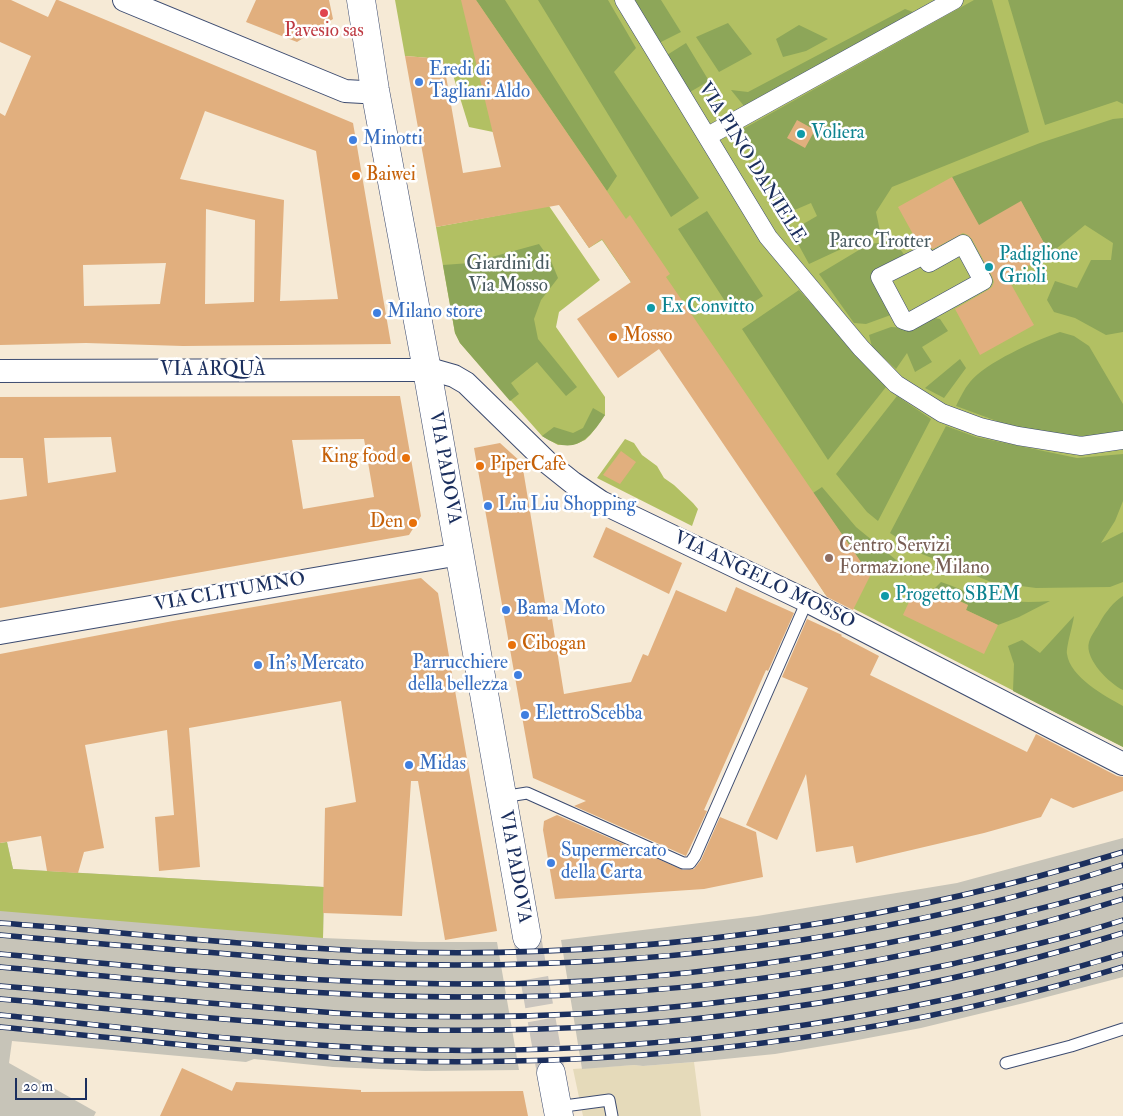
<!DOCTYPE html>
<meta charset="utf-8">
<style>
body{margin:0}
#map{position:relative;width:1123px;height:1116px;overflow:hidden;background:#f6ead6;font-family:"IM FELL Double Pica",serif}
canvas{display:block}
.scale{position:absolute;left:15px;top:1078px;width:72px;height:22px;box-sizing:border-box;border:2px solid #1b2f5e;border-top:0;padding-left:6px;font-size:15px;line-height:18px;white-space:nowrap;color:#1b2f5e;-webkit-text-stroke:4px #fff;paint-order:stroke}
</style>
<div id="map">
<canvas width="1123" height="1116"></canvas>
<div class="scale">20 m</div>
</div>
<script>
const c = document.querySelector('canvas').getContext('2d');
c.lineJoin = 'round';
function fillPath(path, color) { c.fillStyle = color; c.fill(path, 'evenodd'); }
function trace(path, color, width, dash) { c.strokeStyle = color; c.lineWidth = width; c.lineCap = dash ? 'butt' : 'round'; c.setLineDash(dash || []); c.stroke(path); }
function drawText(font, color, halo, rows, align = 'center') {
  c.font = font + ' "IM FELL Double Pica",serif'; c.lineWidth = 5; c.setLineDash([]); c.textBaseline = 'middle'; c.strokeStyle = halo; c.fillStyle = color; for (const [text, x, y, turn = 0] of rows) {
    c.save(); c.translate(x, y); c.rotate((+turn || 0) * Math.PI / 180); c.textAlign = isNaN(turn) ? turn : align; if (halo) c.strokeText(text, 0, 0); c.fillText(text, 0, 0); c.restore();
  }
}
fillPath(new Path2D(`
 M694 1062 701 1116H583L573 1069 634 1065 643 1066Z`), '#e5daba');
fillPath(new Path2D(`
 M1123 838V977L1024 1003 921 1028 847 1042 775 1054 694 1062 643 1066 634 1065 582 1069 561 940 757 916 957 883Z
 M7 842 13 869 324 887 323 938 420 942H497L519 1070 425 1071 333 1067 254 1059 246 1062 12 1041 9 1063 96 1112 94 1116H0V843Z`), '#c7c4b8');
fillPath(new Path2D(`
 M395 0H1123V747L825 594 639 294 602 240 589 248 511 134 493 132 469 127 453 75 429 58 405 56Z
 M549 206 600 280 559 312 556 327 605 397V415L591 434 585 440 576 444 558 445 542 436 460 343 455 333 436 227Z
 M625 439 634 443 642 455 657 466 664 478 674 485 693 503 698 509 692 526 597 478Z
 M7 842 13 869 324 887 323 938 0 911V843Z`), '#b2c063');
fillPath(new Path2D(`
 M476 0H505L617 176 607 191Z
 M538 0H608L636 48 614 72 699 198 671 217Z
 M633 0H661L681 32 659 43Z
 M974 0H992L1029 132 892 187 876 212 880 231 809 264 791 231 817 216 811 203 783 215 743 129Z
 M1008 0H1123V104L1117 101 1045 125Z
 M905 9 913 12 786 85 744 106 731 90 748 92Z
 M728 23 752 54 719 72 696 37Z
 M799 25 828 39 806 51 783 57 776 39Z
 M686 43 709 81 690 92 667 55Z
 M1123 118V332L1106 335 1075 318 1054 312 1047 300 1055 281 1077 288 1091 260H1111L1113 243 1085 225 1050 254 1021 201 990 246 952 177 1040 143 1113 119Z
 M707 211 763 296 734 315 678 229Z
 M887 242C899 244 903 252 908 263L881 277 899 312 866 324 854 323 819 274 869 244Z
 M539 244 551 261 558 278 541 300 534 319 538 339 577 387 566 396 537 362 511 383 519 394 510 401 460 343 455 333 443 265 470 263Z
 M799 290 886 387 828 460 742 329Z
 M934 318 940 319 948 331 922 347 932 362 915 372 907 353 896 369 872 347 869 335 891 327 908 328Z
 M1060 332 1074 336 1089 346 1123 404V432L1087 438 1058 435 1002 423 956 406C960 398 964 389 970 382 985 363 1036 340 1060 332Z
 M960 359 966 368 944 398 925 388Z
 M897 396 931 419 878 521 867 512 836 474Z
 M593 408 605 415C588 442 572 456 542 436L554 427 573 433 583 428Z
 M946 426 976 437 1077 458 1123 454V501L1115 521 1101 543 1123 532V582L1110 587 1036 588 991 582 922 554 890 533Z
 M822 487 856 527 901 564 897 576 863 565 813 493Z
 M941 582C953 586 966 592 978 596 1002 602 1026 603 1050 601L1019 617 998 625 966 610 968 605 934 589Z
 M1123 596V690C1110 684 1084 659 1089 642 1091 635 1097 628 1100 622 1105 613 1114 601 1123 596Z
 M1074 616C1073 625 1066 647 1067 654 1070 677 1105 696 1123 706V747L1013 691 1014 664 1008 646 1022 640 1040 653Z`), '#8da659');
fillPath(new Path2D(`
 M0 0H11L48 17 56 0H58L353 123 391 344 183 346 86 343 0 345V113L5 116 31 56 0 42ZM205 111 316 151 338 299 280 301 284 200 180 179ZM206 209 255 220 254 302 205 304ZM166 263 160 304 84 306 83 265Z
 M256 0H329L333 19 297 42 246 22Z
 M461 0H476L626 219 630 215 670 274 666 277 863 565 874 568 853 610 827 597 659 349 618 378 577 319 631 282 602 239 589 248 559 205 436 227 405 56 443 59 463 173 501 167Z
 M797 120 815 130 805 148 787 138Z
 M952 177 979 225 1021 201 1050 254 1007 277 1034 325 980 355 955 309 988 290 992 287 994 282 992 276 972 239 968 235 963 233 933 249 925 244 919 245 898 207Z
 M400 396 421 516 409 535 0 608V500L27 496 23 458H0V397ZM111 437 116 472 48 483 44 438ZM364 439 374 497 303 509 292 440Z
 M500 443 522 463 548 620 552 619 564 694 631 682 643 654 648 656 676 590 726 612 736 587 794 613 768 671 766 670 704 810 707 811 686 856 574 806 586 801 533 778 474 448Z
 M621 451 636 462 620 484 603 475Z
 M606 527 682 563 669 594 593 557Z
 M421 578 438 593 497 931 445 940 418 781H411L402 916 323 913 325 808 356 802 341 701 189 728 200 867 159 871 155 817 174 815 167 730 85 745 104 848 84 852 78 873 47 871 41 836 0 843V654L173 621Z
 M934 589 968 605 966 610 998 625 984 654 903 615 913 593 929 601Z
 M807 619 842 635 841 636 879 656 870 675 1027 752 1036 734 1117 776 1123 777V791L1073 808 1051 798 1041 817 984 833 856 863 853 846 816 852 806 774 777 840 746 825 808 688 782 677Z
 M557 815 683 870 694 869 701 860 720 817 756 832 763 877 704 889 555 899 543 830 544 821Z
 M182 1068 232 1091 236 1082 361 1090V1092L523 1091 528 1116H160Z`), '#e1af7e');
trace(new Path2D(`
 M527 937 551 1073`), '#cac5be', 28, [28, 14]);
const service = new Path2D(`
 M502 797 527 793 683 863H690L695 856 807 601
 M1006 1063 1071 1046 1123 1029
 M557 1107 609 1100 612 1116`);
const pedestrian = new Path2D(`
 M624 0 768 237 861 348 896 384 942 413 980 427 1018 436 1081 446 1123 440
 M708 136 954 0
 M963 244 983 281 909 322 903 320 880 277 924 255 929 263Z`);
const minor = new Path2D(`
 M124 0 345 91 363 92 375 90
 M0 371 401 370H433L454 376 466 383 548 463 573 483 601 502 807 601 1123 764
 M0 633 460 554`);
const tertiary = new Path2D(`
 M361 0 375 90 427 370 527 937
 M551 1073 559 1116`);
trace(service, '#3c4b70', 13);
trace(pedestrian, '#3c4b70', 19);
trace(minor, '#3c4b70', 24);
trace(tertiary, '#3c4b70', 29);
trace(service, '#fff', 11);
trace(pedestrian, '#fff', 18);
trace(minor, '#fff', 22);
trace(tertiary, '#fff', 28);
const rail = new Path2D(`
 M0 923C123 932 246 946 369 951 625 961 879 927 1123 852
 M0 935C68 941 136 947 204 952 254 956 303 961 352 963 612 973 875 945 1123 865
 M0 954C209 973 421 995 631 978 799 965 962 933 1123 886
 M0 967C155 980 310 997 466 997 688 998 912 965 1123 899
 M0 986C74 992 148 998 221 1004 282 1009 343 1015 403 1016 588 1021 772 1003 952 964 1009 951 1067 938 1123 920
 M0 999C140 1011 280 1027 420 1030 657 1034 897 1003 1123 933
 M0 1015C130 1028 261 1044 392 1049 636 1058 890 1024 1123 954
 M0 1027C96 1036 193 1047 289 1054 323 1057 358 1060 392 1061 638 1067 886 1039 1123 967`);
trace(rail, '#1b2f5e', 5.5);
trace(rail, '#fff', 4, [11]);
for (const [x, y, r, color] of [
 [324,13,5,"#e0444e"],
 [419,82,5,"#3f7fe0"],
 [801,134,5,"#0f9aa8"],
 [353,140,5,"#3f7fe0"],
 [356,176,5,"#e8710a"],
 [989,267,5,"#0f9aa8"],
 [651,308,5,"#0f9aa8"],
 [377,313,5,"#3f7fe0"],
 [613,337,5,"#e8710a"],
 [406,458,5,"#e8710a"],
 [480,466,5,"#e8710a"],
 [488,506,5,"#3f7fe0"],
 [413,523,5,"#e8710a"],
 [829,558,5,"#8d6e63"],
 [885,596,5,"#0f9aa8"],
 [506,610,5,"#3f7fe0"],
 [512,645,5,"#e8710a"],
 [258,665,5,"#3f7fe0"],
 [518,675,5,"#3f7fe0"],
 [525,715,5,"#3f7fe0"],
 [409,765,5,"#3f7fe0"],
 [551,863,5,"#3f7fe0"]
]) { const dot = new Path2D(); dot.arc(x, y, r, 0, 2 * Math.PI); c.fillStyle = color; c.fill(dot); trace(dot, '#fff', 2); }
drawText('19px', '#be3a42', '#fff', [
 ["Pavesio sas",324,32]
]);
drawText('19px', '#366cbe', '#fff', [
 ["Eredi di",429,71],
 ["Tagliani Aldo",429,93],
 ["Minotti",363,140],
 ["Milano store",387,313],
 ["Liu Liu Shopping",498,506],
 ["Bama Moto",516,610],
 ["Parrucchiere",508,664,"right"],
 ["della bellezza",508,686,"right"],
 ["In's Mercato",268,665],
 ["ElettroScebba",535,715],
 ["Midas",419,765],
 ["Supermercato",561,852],
 ["della Carta",561,874]
], 'left');
drawText('19px', '#0d838f', '#fff', [
 ["Voliera",811,134],
 ["Padiglione",999,256],
 ["Grioli",999,278],
 ["Ex Convitto",661,308],
 ["Progetto SBEM",895,596]
], 'left');
drawText('19px', '#1b2f5e', '#fff', [
 ["VIA PINO DANIELE",751,163,58],
 ["VIA ARQUÀ",213,371],
 ["VIA PADOVA",444,468,80],
 ["VIA ANGELO MOSSO",764,581,26],
 ["VIA CLITUMNO",230,593,-10],
 ["VIA PADOVA",514,867,80]
]);
drawText('19px', '#c56008', '#fff', [
 ["Baiwei",366,176],
 ["Mosso",623,337],
 ["King food",396,458,"right"],
 ["PiperCafè",490,466],
 ["Den",403,523,"right"],
 ["Cibogan",522,645]
], 'left');
drawText('19px', '#485a60', '#fff', [
 ["Parco Trotter",880,243],
 ["Giardini di",508,265],
 ["Via Mosso",508,287]
]);
drawText('19px', '#785e54', '#fff', [
 ["Centro Servizi",839,547],
 ["Formazione Milano",839,569]
], 'left');
</script>
